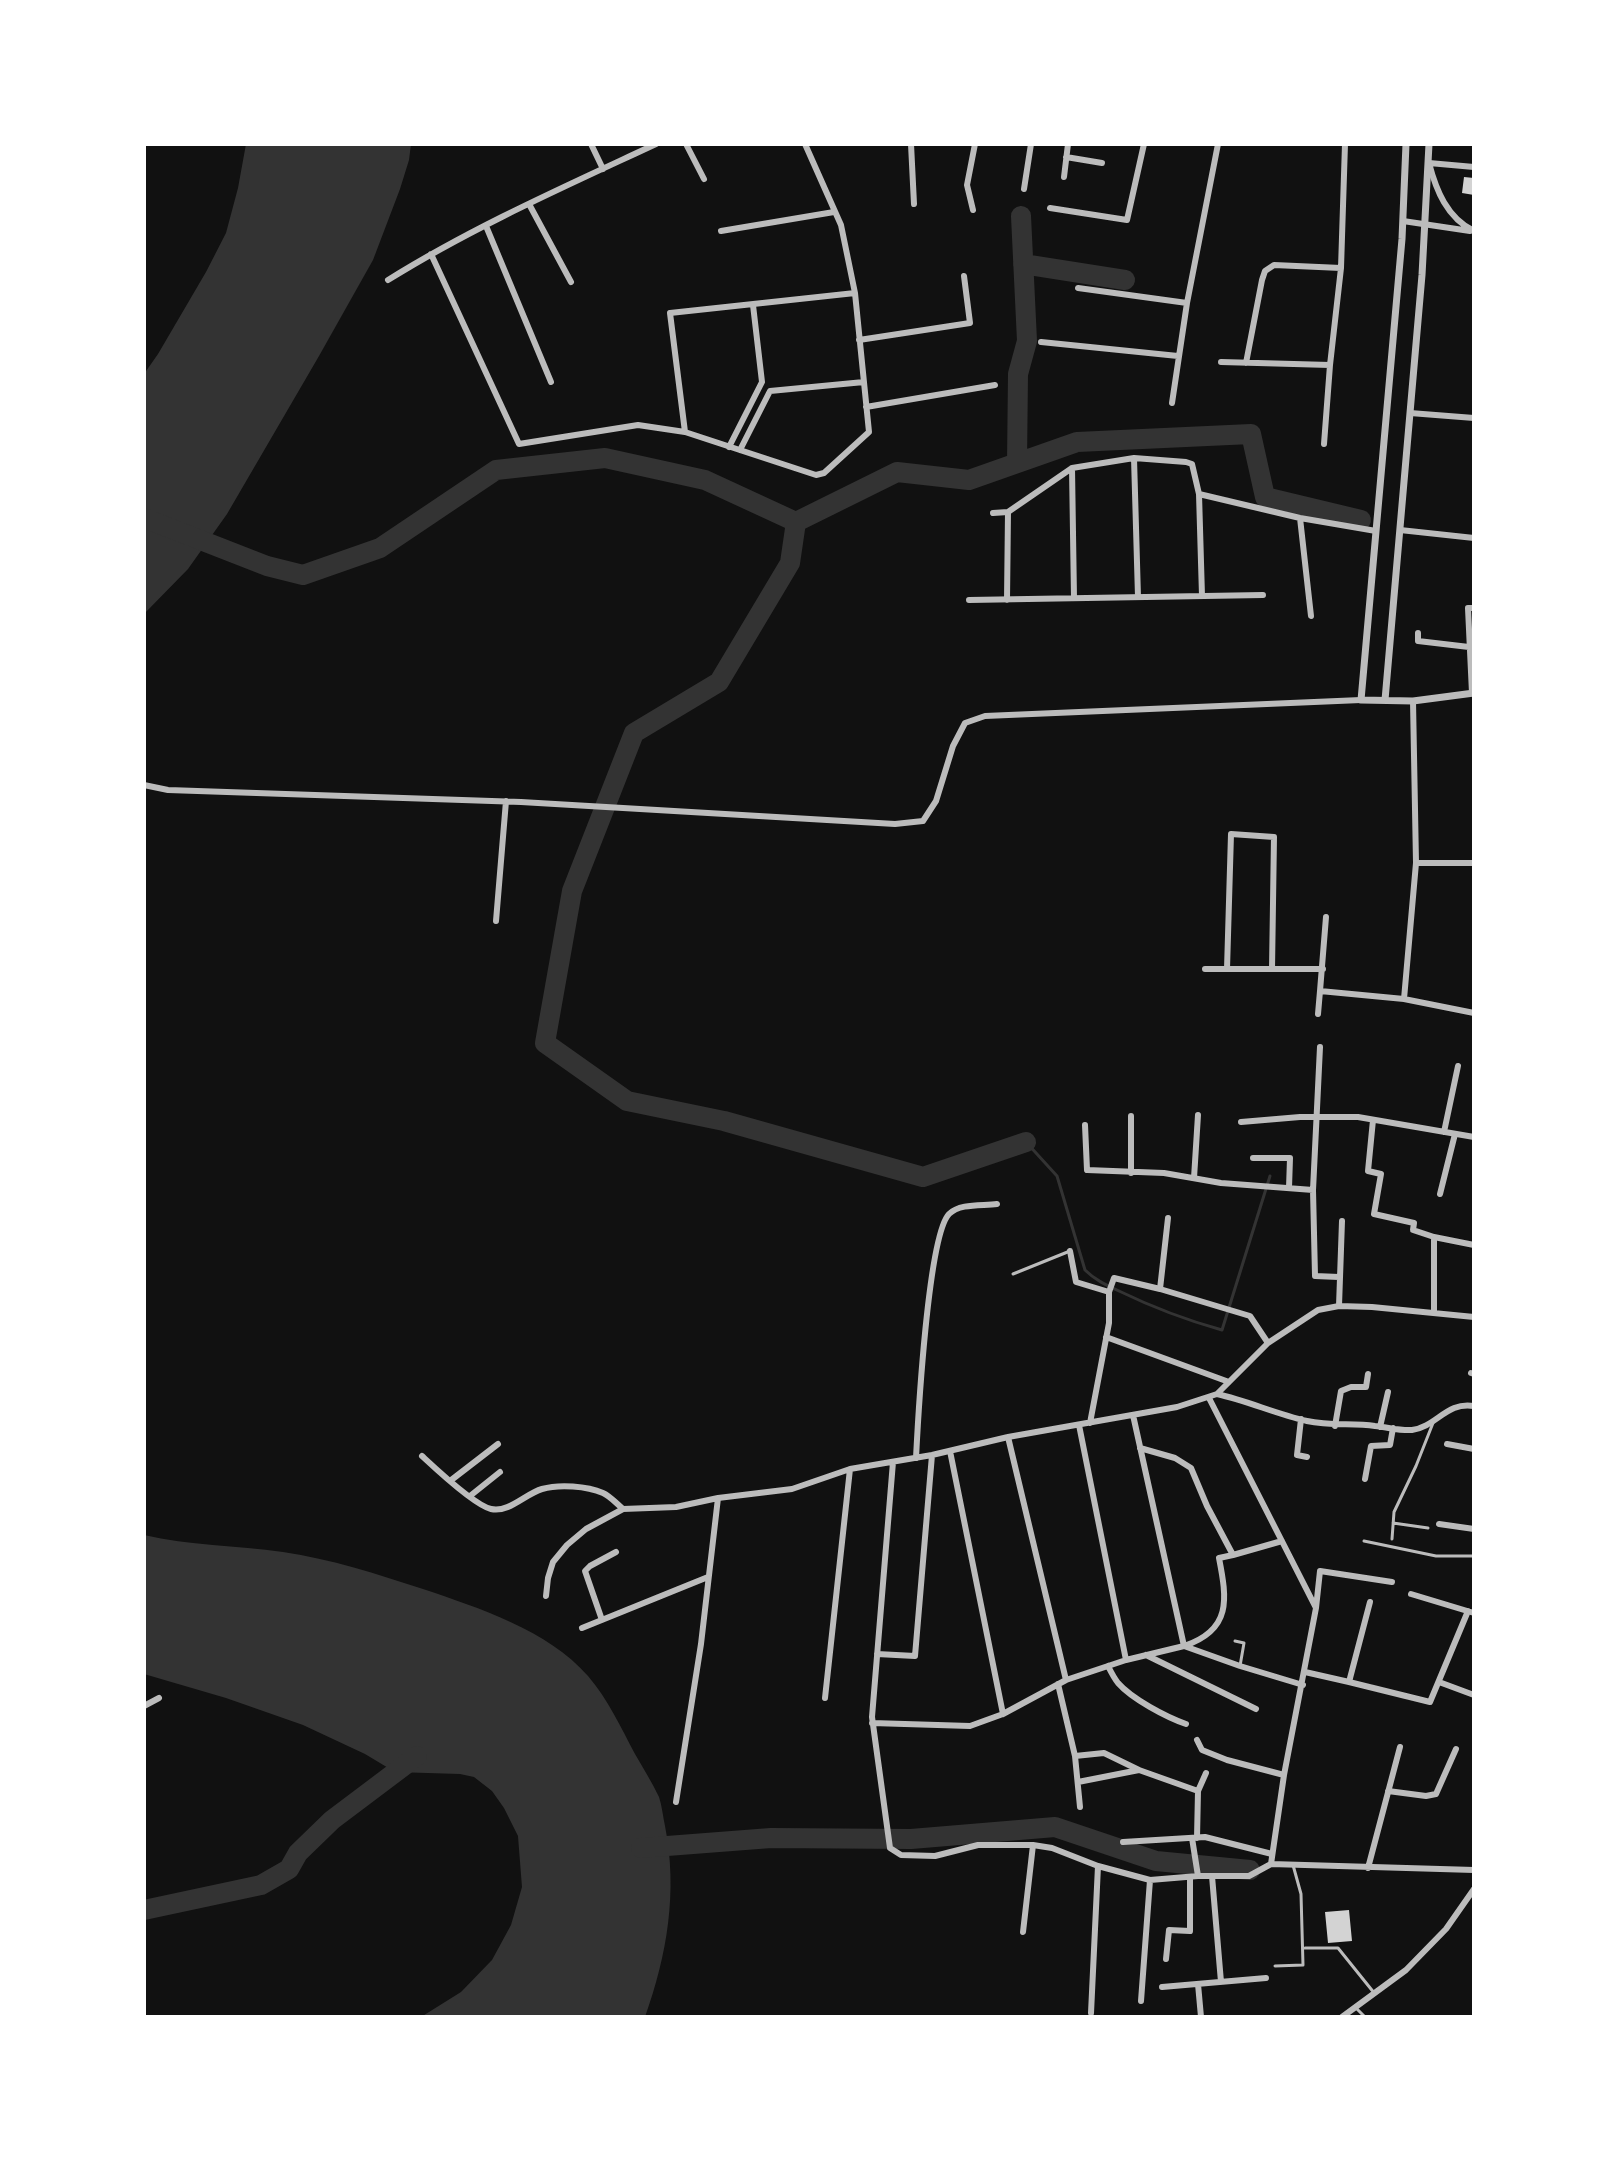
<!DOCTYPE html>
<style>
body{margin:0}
#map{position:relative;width:1618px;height:2161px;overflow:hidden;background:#111;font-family:Raleway,sans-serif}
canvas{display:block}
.frame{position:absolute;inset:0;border:146px solid #fff;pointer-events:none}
</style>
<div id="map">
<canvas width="1618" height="2161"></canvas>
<div class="frame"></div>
</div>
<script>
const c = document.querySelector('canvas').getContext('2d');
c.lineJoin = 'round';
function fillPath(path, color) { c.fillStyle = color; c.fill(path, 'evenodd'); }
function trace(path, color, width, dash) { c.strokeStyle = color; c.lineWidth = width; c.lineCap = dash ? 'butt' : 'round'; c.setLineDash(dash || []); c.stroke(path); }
fillPath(new Path2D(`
 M246 144H411L409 160 400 189 373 260 319 356 227 514 188 569 144 614V374L158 354 206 272 226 233 238 188Z
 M144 1535C189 1546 236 1545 283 1552 331 1559 377 1574 423 1589 479 1608 548 1630 588 1676 608 1699 621 1728 635 1754 643 1768 652 1782 659 1797 662 1806 663 1817 665 1826 678 1892 667 1955 645 2017H421L461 1992 492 1960 511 1925 522 1887 518 1836 504 1808 492 1791 474 1777 460 1774 395 1772 365 1754 303 1725 226 1698 144 1674Z`), '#333');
trace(new Path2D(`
 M1026 1142 1057 1176 1085 1270C1095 1280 1106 1285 1119 1291 1152 1307 1186 1320 1222 1330L1270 1176`), '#333', 3);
trace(new Path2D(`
 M1023 264 1125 280
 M1017 463 1018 374 1027 341 1021 216
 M144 518 267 566 303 575 380 548 496 470 605 458 705 480 796 522 790 563 719 682 634 733 572 891 545 1043 627 1101 724 1121 923 1177 1026 1142
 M796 522 897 472 969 480 1077 442 1251 434 1265 497 1361 520
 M641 1848 771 1838 911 1839 1055 1827 1156 1861 1250 1870
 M144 1910 261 1885 289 1869 298 1853 332 1820 417 1756`), '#333', 20);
fillPath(new Path2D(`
 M1464 177 1474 178V195L1462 193Z
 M1349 1910 1352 1941 1328 1943 1325 1912Z`), '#d3d3d3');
trace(new Path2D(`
 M1013 1274 1070 1251
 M1393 1523 1428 1528
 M1392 1539 1394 1512 1416 1466 1433 1423
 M1364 1541 1436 1556H1474
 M1235 1641 1244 1643 1240 1666
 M1305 1948H1338L1375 1994
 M1275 1966 1303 1965 1301 1894 1293 1865
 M1356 2008 1365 2017`), '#bcbcbc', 3);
trace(new Path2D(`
 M591 144 603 169
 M686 144 704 179
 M911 144 914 204
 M1066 157 1102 163
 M1474 167 1429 163C1436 190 1447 218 1474 231
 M1064 177 1068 144
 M1024 189 1031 144
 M529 204 571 282
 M1050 208 1127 220 1144 144
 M973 210 967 185 975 144
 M1403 221 1470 231
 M486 226 551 382
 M721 231 834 212
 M431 254 519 444 638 425 685 432 816 475 824 473 869 432 855 293 841 225 805 144
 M388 280C473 227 566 186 656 144
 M1078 288 1187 303
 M859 340 970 323 964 276
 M1041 342 1178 356
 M1221 362 1330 365
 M1246 363 1262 280 1265 271 1274 265 1341 268
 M1172 403 1187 303 1218 144
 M866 407 995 385
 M1410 413 1474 418
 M685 432 670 313 855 293
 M1324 444 1330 365 1341 268 1345 144
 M729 447 762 382 753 305
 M740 450 770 391 864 382
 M1134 458 1138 597
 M1072 468 1074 598
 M1199 494 1202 596
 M993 513 1008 512 1072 468 1134 458 1186 462 1192 464 1199 494 1300 518 1376 531
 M1300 518 1311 616
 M1400 530 1474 538
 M969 600 1263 595
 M1007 600 1008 512
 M1418 633V641L1469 647
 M1472 693 1468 608H1474
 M1413 701 1416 863 1404 999 1474 1013
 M144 785 168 790 521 802 895 824 923 821 936 801 953 746 965 723 985 716 1361 700
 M1416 863H1474
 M1326 917 1320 991 1404 999
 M496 921 506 801
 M1205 969H1323
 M1227 969 1231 834 1274 837 1272 969
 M1318 1014 1320 991
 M1320 1047 1313 1190 1315 1276 1339 1277
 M1131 1116V1173
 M1373 1120 1368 1171 1381 1174 1374 1214 1414 1223 1413 1230 1434 1237V1312
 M1241 1122 1300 1117H1358L1474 1137
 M1085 1125 1087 1170 1164 1173 1221 1183 1313 1190
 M1444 1132 1458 1066
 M1253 1158H1290L1289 1188
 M1194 1178 1198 1115
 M1440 1194 1455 1134
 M1434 1237 1474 1245
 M1070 1251 1076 1282 1109 1292V1323L1090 1423
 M1160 1289 1168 1218
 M1109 1292 1114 1278 1160 1289 1250 1316 1268 1343
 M1339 1306 1342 1221
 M1106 1337 1229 1382
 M1471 1373 1474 1374
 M1217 1394C1248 1401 1276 1414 1307 1421 1330 1426 1352 1423 1375 1426 1387 1427 1400 1431 1412 1430 1436 1427 1447 1401 1474 1406
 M1209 1398 1316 1608 1284 1775 1271 1864
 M1301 1419 1297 1455 1307 1457
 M1079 1425 1126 1660 1184 1646 1133 1415
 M1335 1426 1341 1391 1351 1387H1366L1368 1374
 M1380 1427 1388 1392
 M1008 1437 1066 1680
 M1447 1444 1474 1449
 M1140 1448 1175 1458 1191 1468 1207 1506 1233 1555 1219 1558C1227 1599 1232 1630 1184 1646
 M422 1456C436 1469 474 1505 491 1509 509 1513 525 1494 542 1489 559 1484 587 1486 603 1493 610 1496 617 1504 623 1509
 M916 1458C918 1419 928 1236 949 1214 960 1203 982 1206 997 1204
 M893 1462 872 1717 890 1848 901 1855 935 1856 978 1845H1033L1052 1848 1098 1866 1150 1880 1198 1876H1249L1271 1864 1474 1870
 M1365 1479 1371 1446 1390 1445 1393 1428
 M450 1481 498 1444
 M470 1496 500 1472
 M1439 1524 1474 1529
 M1233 1555 1282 1541
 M1411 1594 1474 1613
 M546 1596 548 1578 553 1562 567 1545 586 1529 623 1509 676 1507 718 1498 792 1489 850 1469 932 1455 1008 1437 1177 1407 1217 1394 1268 1343 1318 1310 1339 1306 1372 1307 1474 1317
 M1316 1608 1320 1571 1392 1582
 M602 1620 585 1571 590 1566 616 1552
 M582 1628 708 1577
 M1184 1646 1240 1666 1303 1685
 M877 1654 915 1656 932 1455
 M1146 1655 1256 1709
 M1108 1666C1111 1672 1114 1678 1118 1683 1132 1699 1166 1717 1186 1724
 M1305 1672 1349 1682 1370 1602
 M1349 1682 1430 1702 1468 1611
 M1439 1682 1474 1695
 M1058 1684 1075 1756 1080 1807
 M825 1698 850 1469
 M144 1706 159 1698
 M1003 1714 1066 1680 1126 1660
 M872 1723 970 1726 1003 1714 950 1451
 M1197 1740 1202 1750 1227 1760 1284 1775
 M1075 1756 1104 1753 1139 1770
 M1078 1782 1139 1770 1198 1791
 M1388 1791 1426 1796 1436 1794 1456 1749
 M676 1802 701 1644 718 1498
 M1192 1838 1198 1876
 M1197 1838 1198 1791 1206 1773
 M1123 1842 1205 1837 1272 1854
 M1368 1868 1400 1747
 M1212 1876 1221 1982
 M1023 1932 1033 1845
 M1166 1959 1169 1930 1190 1931V1877
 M1198 1984 1201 2017
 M1162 1987 1266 1978
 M1141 2001 1150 1880
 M1091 2013 1098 1866
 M1342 2017 1406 1970 1446 1929 1474 1889`), '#bcbcbc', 6);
trace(new Path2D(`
 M1406 144 1402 239 1361 700 1413 701 1474 693
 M1385 700 1422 275 1429 144`), '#bcbcbc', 7);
</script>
